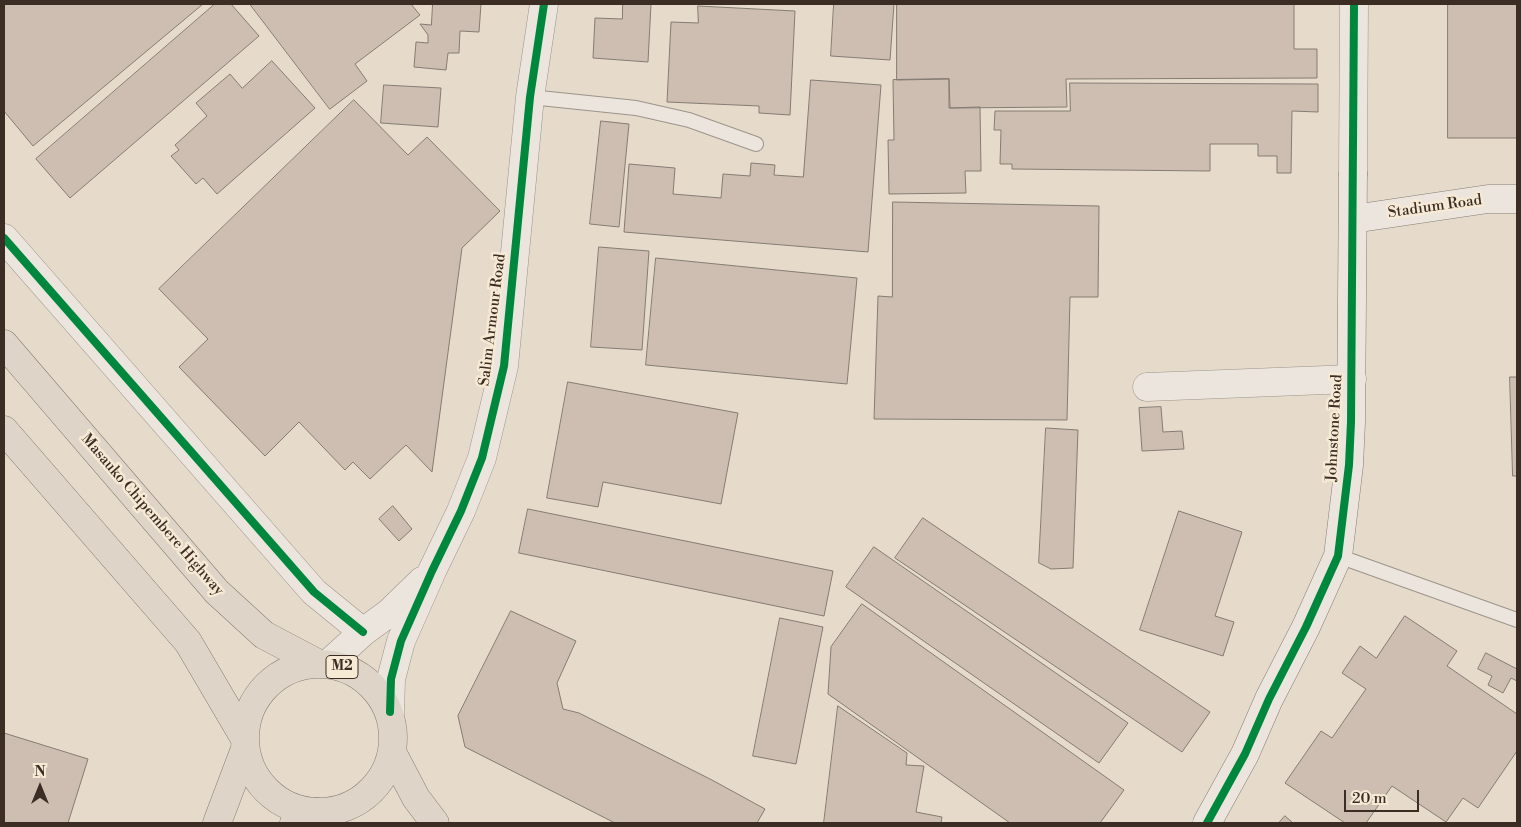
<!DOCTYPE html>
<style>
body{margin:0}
#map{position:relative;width:1521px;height:827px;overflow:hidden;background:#e6dbcb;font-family:"Libre Bodoni",serif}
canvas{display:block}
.frame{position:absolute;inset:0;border:5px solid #3b2d23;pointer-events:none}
.north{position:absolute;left:15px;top:762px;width:50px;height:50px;-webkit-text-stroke:4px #f7ead5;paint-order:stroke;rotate:0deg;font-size:14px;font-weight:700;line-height:20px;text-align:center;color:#3b2d23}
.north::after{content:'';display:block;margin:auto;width:18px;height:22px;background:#3b2d23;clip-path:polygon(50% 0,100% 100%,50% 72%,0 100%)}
.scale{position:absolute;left:1344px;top:790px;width:75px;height:22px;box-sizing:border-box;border:2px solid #3b2d23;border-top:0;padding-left:6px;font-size:15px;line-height:18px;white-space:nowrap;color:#3b2d23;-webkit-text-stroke:4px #f7ead5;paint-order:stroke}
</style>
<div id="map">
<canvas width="1521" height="827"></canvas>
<div class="frame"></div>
<div class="north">N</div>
<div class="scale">20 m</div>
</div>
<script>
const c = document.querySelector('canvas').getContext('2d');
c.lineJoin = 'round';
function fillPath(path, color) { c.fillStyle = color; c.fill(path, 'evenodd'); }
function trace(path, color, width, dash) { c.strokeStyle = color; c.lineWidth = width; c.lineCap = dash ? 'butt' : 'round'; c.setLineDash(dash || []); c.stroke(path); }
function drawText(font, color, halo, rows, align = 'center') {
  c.font = font + ' "Libre Bodoni",serif'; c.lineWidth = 5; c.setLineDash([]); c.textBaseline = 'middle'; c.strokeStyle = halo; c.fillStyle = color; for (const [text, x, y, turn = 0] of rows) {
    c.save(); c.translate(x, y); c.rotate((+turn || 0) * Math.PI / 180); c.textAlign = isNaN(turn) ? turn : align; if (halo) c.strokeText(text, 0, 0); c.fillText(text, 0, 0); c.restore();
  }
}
const building = new Path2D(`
 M4 4H203L33 146 4 111Z
 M215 4H231L259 36 70 198 36 159Z
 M250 4H411L420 15 355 64 367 81 330 109Z
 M433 4H481L479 32 460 31 459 53H448L446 70 414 67 416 42 428 43V35L420 24 431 25Z
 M623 4H651L648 62 593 58 595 18 622 19Z
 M834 4H894L890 60 831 56Z
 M897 4H1294V49H1317V78L1066 79 1067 107 950 108 949 79 897 80Z
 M1448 4H1517V138H1448Z
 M698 6 795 11 790 115 759 113V106L667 102 671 22 698 23Z
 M272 61 315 108 217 194 203 178 196 184 171 156 179 150 175 145 207 116 196 103 230 74 242 88Z
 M949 79V108L980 107 981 171H965L966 193 889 194 888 140H894L893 80Z
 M811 80 881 85 868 252 624 232 629 164 675 168 673 194 721 198 723 174 750 176 751 163 775 165 774 175 803 177Z
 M1070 83 1318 84V112L1292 111 1291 173H1277V156H1258V144H1210V171L1012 169V164H1000L1001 130H994L995 111H1070Z
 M384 85 441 88 438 127 381 123Z
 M354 100 408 155 427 137 500 211 462 248 432 472 406 445 370 479 353 462 345 470 299 422 265 456 179 367 208 339 159 289Z
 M601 121 629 124 619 227 590 224Z
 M893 202 1099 206 1098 297H1070L1067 420 874 419 878 296 892 297Z
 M599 247 649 251 642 350 591 347Z
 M656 258 857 278 847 384 646 365Z
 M1510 377H1517V476H1513Z
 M568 382 738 413 721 504 603 482 598 507 547 498Z
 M1161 407 1163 432 1182 431 1184 449 1142 451 1139 408Z
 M1046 428 1078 430 1073 568 1051 569 1039 563Z
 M393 506 412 529 399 541 379 519Z
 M528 509 833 571 824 616 519 553Z
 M1179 511 1242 532 1215 616 1234 622 1223 656 1140 630Z
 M923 518 1210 712 1182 752 895 558Z
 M874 547 1128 723 1099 763 846 587Z
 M862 604 1124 790 1100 823H1010L828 694 831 647Z
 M511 611 576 641 557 683 563 709 579 713 712 780 765 809 757 823H615L465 747 458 716Z
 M1405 616 1457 651 1447 666 1517 714V751L1478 808 1463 798 1446 822 1392 786 1366 823H1345L1285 783 1321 731 1332 738 1366 689 1342 673 1360 646 1376 658Z
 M780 618 823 627 796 764 753 756Z
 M1486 653 1517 669V681L1511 678 1503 693 1488 685 1492 676 1478 669Z
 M838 706 907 753 906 765 924 766 916 812 942 817 941 823H824Z
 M4 733 88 759 68 823H4Z
 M1285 816 1293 823H1279Z`);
fillPath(building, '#cebdb1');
trace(building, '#847c73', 1);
const lane = new Path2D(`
 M530 97 636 108 689 120 756 144
 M1338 556 1517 620`);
const street = new Path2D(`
 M1353 174 1354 4
 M4 238 314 592 363 632
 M1147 387 1352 379
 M328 664 363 632 389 613 422 581
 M390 712 391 679 401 641 432 571 461 511 482 458 504 366 530 97 544 4`);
const secondary = new Path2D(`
 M1353 219 1488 199H1517
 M1207 823 1245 754 1269 699 1306 627 1338 556 1349 465 1351 422 1353 174`);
const primary = new Path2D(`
 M217 823 245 749
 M294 823 317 812`);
const highway = new Path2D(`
 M4 344 217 592 264 635 319 664
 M4 430 188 642 245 739
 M245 738a74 74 0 1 1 148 0a74 74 0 1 1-148 0Z
 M393 754 416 798 435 823`);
trace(lane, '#9c948a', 16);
trace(street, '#9c948a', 29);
trace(secondary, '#847c73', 29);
trace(primary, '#847c73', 29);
trace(highway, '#847c73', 29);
trace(lane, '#ebe5dd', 14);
trace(street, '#ebe5dd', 28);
trace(secondary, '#ebe5dd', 28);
trace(primary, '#ded5c8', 28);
trace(highway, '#ded5c8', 28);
trace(new Path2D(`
 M4 238 314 592 363 632
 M390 712 391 679 401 641 432 571 461 511 482 458 504 366 530 97 544 4
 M1207 823 1245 754 1269 699 1306 627 1338 556 1349 465 1351 422 1354 4`), '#00873e', 8);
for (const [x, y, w] of [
 [342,667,32]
]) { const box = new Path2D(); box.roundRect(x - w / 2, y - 11.5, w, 23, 4); c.fillStyle = '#f7ead5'; c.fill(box); trace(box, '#3b2d23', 1); }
drawText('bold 14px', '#3b2d23', null, [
 ["M2",342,667]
]);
drawText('15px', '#3b2d23', '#f7ead5', [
 ["Stadium Road",1435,207,-8],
 ["Salim Armour Road",493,320,-83],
 ["Johnstone Road",1335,428,-87],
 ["Masauko Chipembere Highway",152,515,49]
]);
</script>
